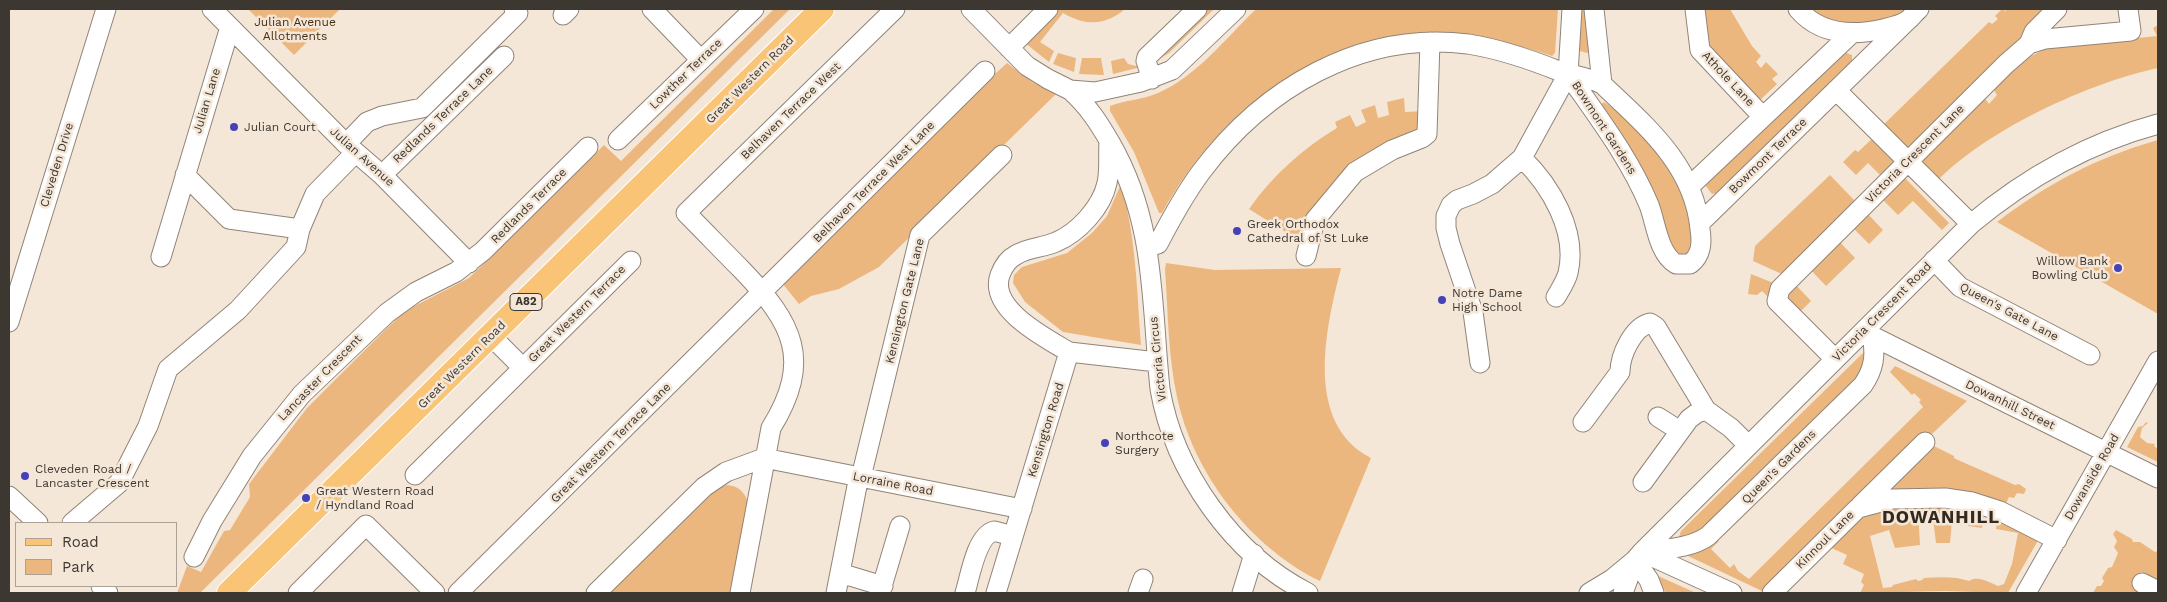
<!DOCTYPE html>
<style>
body{margin:0}
#map{position:relative;width:2167px;height:602px;overflow:hidden;background:#f5e7d8;font-family:"Work Sans",sans-serif}
canvas{display:block}
.frame{position:absolute;inset:0;border:10px solid #3c3731;pointer-events:none}
.legend{position:absolute;left:15px;top:522px;width:162px;height:65px;box-sizing:border-box;background:#f5e7d8;border:1px solid #aba195;margin:0;padding:6px 9px;list-style:none;font-size:15px;color:#3c3731}
.legend li{display:flex;align-items:center;gap:10px;height:25px}
.legend b{width:25px;border:1px solid #aba195}
</style>
<div id="map">
<canvas width="2167" height="602"></canvas>
<div class="frame"></div>
<ul class="legend">
<li><b style="height:6px;background:#fac476"></b>Road</li>
<li><b style="height:14px;background:#ecb77e"></b>Park</li>
</ul>
</div>
<script>
const c = document.querySelector('canvas').getContext('2d');
c.lineJoin = 'round';
function fillPath(path, color) { c.fillStyle = color; c.fill(path, 'evenodd'); }
function trace(path, color, width, dash) { c.strokeStyle = color; c.lineWidth = width; c.lineCap = dash ? 'butt' : 'round'; c.setLineDash(dash || []); c.stroke(path); }
function drawText(font, color, halo, rows, align = 'center') {
  c.font = font + ' "Work Sans",sans-serif'; c.lineWidth = 5; c.setLineDash([]); c.textBaseline = 'middle'; c.strokeStyle = halo; c.fillStyle = color; for (const [text, x, y, turn = 0] of rows) {
    c.save(); c.translate(x, y); c.rotate((+turn || 0) * Math.PI / 180); c.textAlign = isNaN(turn) ? turn : align; if (halo) c.strokeText(text, 0, 0); c.fillText(text, 0, 0); c.restore();
  }
}
fillPath(new Path2D(`
 M248 9H340L294 55Z
 M774 9H790L200 593H177L187 566 201 572 224 531 230 530 250 497 249 484 307 408 385 330 405 311 469 278 604 145 621 161Z
 M1059 9H1125C1105 26 1085 26 1063 13L1040 42 1054 51 1049 62 1025 43Z
 M1205 9H1214L1169 53 1156 61Z
 M1256 9H1558L1555 53 1552 56C1390 0 1244 66 1162 213H1159L1134 152 1110 111V106C1125 100 1142 100 1158 93 1197 76 1226 38 1256 9Z
 M1580 9H1589L1590 51 1587 53 1580 51 1579 47Z
 M1699 9H1730L1752 46 1761 56 1756 62 1761 68 1766 62 1778 74 1772 79 1777 84 1757 103 1704 47Z
 M1806 9H1907C1894 22 1856 28 1838 25 1828 23 1816 14 1806 9Z
 M2002 9 2005 11 2008 9H2049L1909 150 1879 129 1989 22 1992 24 1998 19 1995 16Z
 M2158 25V68C2088 83 1989 129 1938 180L1920 162 1983 96 1989 104 1997 95 1992 87 2016 64 2049 47 2157 36 2153 28Z
 M1844 52 1852 55V63L1718 193 1712 194 1705 185 1706 181Z
 M1058 53 1076 58 1074 72 1053 64Z
 M1082 58H1101L1104 75 1079 74Z
 M1124 58 1128 64 1141 67 1113 74 1111 61Z
 M1007 63 1032 82 1056 94 879 267 839 289 811 296 799 304 782 283 993 70 996 73Z
 M1404 98 1405 112 1425 111V128L1381 150 1306 245 1249 209C1273 175 1302 149 1337 128L1335 122 1350 115 1356 127 1366 122 1361 110 1375 105 1378 118 1389 115 1387 102Z
 M1604 102 1630 120 1656 146 1686 200 1693 238 1689 256 1677 257 1600 105Z
 M1874 137 1896 161 1882 177 1868 163 1856 175 1843 162 1855 150 1858 152Z
 M2158 140V314L1997 222C2049 183 2095 158 2158 140Z
 M1830 175 1857 203 1784 275 1753 261 1755 246Z
 M1902 175 1949 223 1942 230 1913 201 1898 215 1880 197Z
 M1121 184C1136 237 1137 291 1141 345L1063 332 1025 302 1013 283 1014 275 1022 267 1067 253 1092 233 1107 216Z
 M1866 212 1883 230 1869 244 1851 226Z
 M1838 240 1855 258 1826 286 1809 268Z
 M1166 263 1215 270 1341 268C1326 327 1303 423 1371 458L1320 581C1250 547 1193 473 1177 397 1168 356 1168 311 1165 269Z
 M1751 274 1776 284 1770 299 1762 291 1757 295 1748 294Z
 M1794 283 1811 301 1797 315 1780 297Z
 M1864 352 1866 371 1703 532 1679 537 1681 531Z
 M1895 366 1967 401 1764 592 1686 555 1715 537 1719 541 1711 549 1730 568 1734 564 1738 571 1749 579 1923 407 1919 402 1921 400 1914 393 1912 395 1890 372Z
 M2146 422 2148 423 2142 428 2140 437 2147 443 2155 444 2154 446 2158 449V462L2127 447 2138 427 2143 426Z
 M1932 445 1954 456V458L1958 460 2015 485 2019 484 2026 489 2024 494 2017 493 2014 498 2009 497 2005 506 1886 494 1885 488Z
 M727 485C739 486 746 493 748 504L733 593H608L705 497 720 487Z
 M1918 503 1985 513 1982 528 1968 526V523L1952 521 1950 543H1936L1932 510 1918 511 1920 545 1895 548 1889 530 1870 536 1883 588 1892 587 1893 585 1916 579 1918 581 1922 580 1924 578C1940 577 1955 576 1969 581 1978 575 1990 583 1998 586L2004 584 2012 564 2018 533 1996 529 1998 515 2040 537 2008 593 1945 591 1860 593 1864 585 1861 582 1864 574 1843 564 1847 555 1827 546 1858 515Z
 M2116 530 2132 539 2133 542H2140L2155 552 2158 551V584L2142 572 2137 574 2133 582 2134 588 2150 593H2093L2097 586H2101L2104 581 2102 578 2108 568 2112 567 2118 553 2114 547 2117 541 2113 534Z
 M1656 575 1696 593H1666Z`), '#ecb77e');
const minor = new Path2D(`
 M212 9 346 144 382 175 469 263
 M652 9 701 60
 M971 9 1027 66 1048 79 1070 90 1095 92 1141 82 1172 70 1236 9
 M1594 9 1602 84
 M1695 9 1700 50 1763 117
 M1798 9C1820 35 1852 36 1883 29 1891 27 1901 25 1908 20 1912 17 1915 12 1919 9
 M563 15 569 9
 M2029 44 2034 32 2057 9
 M1009 48 1048 9
 M1152 79 1146 61 1147 57 1197 9
 M1070 90C1088 106 1099 123 1111 144 1156 223 1151 301 1160 389 1174 471 1233 555 1308 593
 M1836 90 1971 224
 M618 140 754 9
 M346 144 367 122 382 116 422 108 518 13 514 9
 M1522 158C1550 185 1578 231 1568 273 1566 281 1560 290 1556 297
 M185 175 229 219 300 229
 M382 175 504 56
 M1690 186 1852 33
 M1700 223 1908 20
 M1148 247 1158 244C1171 219 1184 195 1201 172 1263 89 1361 30 1468 44 1500 49 1529 59 1559 71 1574 76 1588 77 1602 84 1646 126 1694 165 1700 229 1702 242 1702 255 1690 264H1676C1658 253 1656 223 1649 205 1629 157 1597 116 1568 74
 M1306 256 1315 220 1355 172 1392 150 1422 138 1427 134 1430 42
 M161 257 230 27
 M1934 260 1960 287 2090 355
 M9 322 106 9
 M1864 332 2158 478
 M491 336 523 368
 M1069 352C1046 338 988 309 1000 275 1003 267 1008 259 1016 255 1028 247 1043 248 1056 242 1078 233 1102 207 1107 183 1110 170 1108 155 1109 141
 M1835 359 1777 301 1780 289 2006 64 2029 44 2045 39 2131 31 2128 9
 M1480 363 1473 312 1450 244 1446 228V216L1451 205 1457 200 1473 194 1492 184 1522 158 1568 74 1572 9
 M1658 417 1680 431
 M1583 422 1620 372C1620 355 1633 327 1650 323L1656 327 1706 410
 M415 475 631 261
 M1643 482 1689 419 1697 413 1706 410 1731 428 1748 445
 M9 496 38 523
 M1860 506 1925 442
 M72 523 119 483 148 426 168 369 238 310 296 247 300 229 315 194 355 153
 M1642 552C1663 549 1690 549 1708 536L1863 385C1874 369 1876 355 1872 336
 M1642 552 1732 593
 M194 557 212 521 252 456 302 394 387 313 416 292 456 272 483 251 588 147
 M840 573 883 586
 M2142 583 2158 591
 M101 586 108 593
 M298 593 366 525 435 593
 M458 593 985 71
 M596 593 704 487 726 472 764 458 1022 509
 M740 593 771 428C813 360 793 323 742 270 723 251 705 232 686 213L895 9
 M836 593 857 486 863 469 920 235 1002 155
 M880 593 900 526
 M965 593C970 577 976 536 994 531L1013 536
 M996 593 1069 352 1157 362
 M1138 593 1143 579
 M1242 593 1254 554
 M1589 593 1612 579 1635 560 1649 580 1654 593
 M1623 593 1635 560 1642 552 1971 224C2027 177 2088 143 2158 124
 M1772 593 1858 508 1892 499 1945 498 1972 502 2000 511 2057 540
 M2026 593 2158 361`);
const major = new Path2D(`
 M229 593 822 9`);
trace(minor, '#918477', 21);
trace(major, '#fff', 26);
trace(minor, '#fff', 19);
trace(major, '#fac476', 24);
for (const [x, y, r, color] of [
 [234,127,5,"#4542b8"],
 [1237,231,5,"#4542b8"],
 [2118,268,5,"#4542b8"],
 [1442,300,5,"#4542b8"],
 [1105,443,5,"#4542b8"],
 [25,476,5,"#4542b8"],
 [306,498,5,"#4542b8"]
]) { const dot = new Path2D(); dot.arc(x, y, r, 0, 2 * Math.PI); c.fillStyle = color; c.fill(dot); trace(dot, '#f5e7d8', 2); }
for (const [x, y, w] of [
 [526,302,32]
]) { const box = new Path2D(); box.roundRect(x - w / 2, y - 8.5, w, 17, 4); c.fillStyle = '#f5e7d8'; c.fill(box); trace(box, '#3c3731', 1); }
drawText('bold 11px', '#3c3731', null, [
 ["A82",526,302]
]);
drawText('12px', '#452d12', '#f5e7d8', [
 ["Julian Avenue",295,22],
 ["Allotments",295,36]
]);
drawText('12px', '#3c3731', '#f5e7d8', [
 ["Lowther Terrace",686,74,-44],
 ["Athole Lane",1728,79,47],
 ["Great Western Road",750,80,-45],
 ["Julian Lane",207,101,-73],
 ["Belhaven Terrace West",791,111,-44],
 ["Redlands Terrace Lane",443,115,-44],
 ["Bowmont Gardens",1604,128,57],
 ["Victoria Crescent Lane",1915,154,-45],
 ["Bowmont Terrace",1768,156,-44],
 ["Julian Avenue",362,157,42],
 ["Cleveden Drive",57,165,-73],
 ["Belhaven Terrace West Lane",874,182,-45],
 ["Redlands Terrace",529,206,-45],
 ["Kensington Gate Lane",905,301,-76],
 ["Victoria Crescent Road",1882,312,-45],
 ["Queen's Gate Lane",2009,312,28],
 ["Great Western Terrace",577,314,-45],
 ["Victoria Circus",1158,359,-96],
 ["Great Western Road",462,365,-45],
 ["Lancaster Crescent",320,378,-46],
 ["Dowanhill Street",2010,405,26],
 ["Kensington Road",1046,430,-73],
 ["Great Western Terrace Lane",611,443,-45],
 ["Queen's Gardens",1779,467,-45],
 ["Dowanside Road",2092,477,-60],
 ["Lorraine Road",893,484,11],
 ["Kinnoul Lane",1825,540,-45]
]);
drawText('12px', '#3c3731', '#f5e7d8', [
 ["Julian Court",244,127],
 ["Greek Orthodox",1247,224],
 ["Cathedral of St Luke",1247,238],
 ["Willow Bank",2108,261,"right"],
 ["Bowling Club",2108,275,"right"],
 ["Notre Dame",1452,293],
 ["High School",1452,307],
 ["Northcote",1115,436],
 ["Surgery",1115,450],
 ["Cleveden Road /",35,469],
 ["Lancaster Crescent",35,483],
 ["Great Western Road",316,491],
 ["/ Hyndland Road",316,505]
], 'left');
c.letterSpacing = '1px';
drawText('bold 18px', '#33291e', '#f5e7d8', [
 ["DOWANHILL",1941,518]
]);
c.letterSpacing = '0px';
</script>
